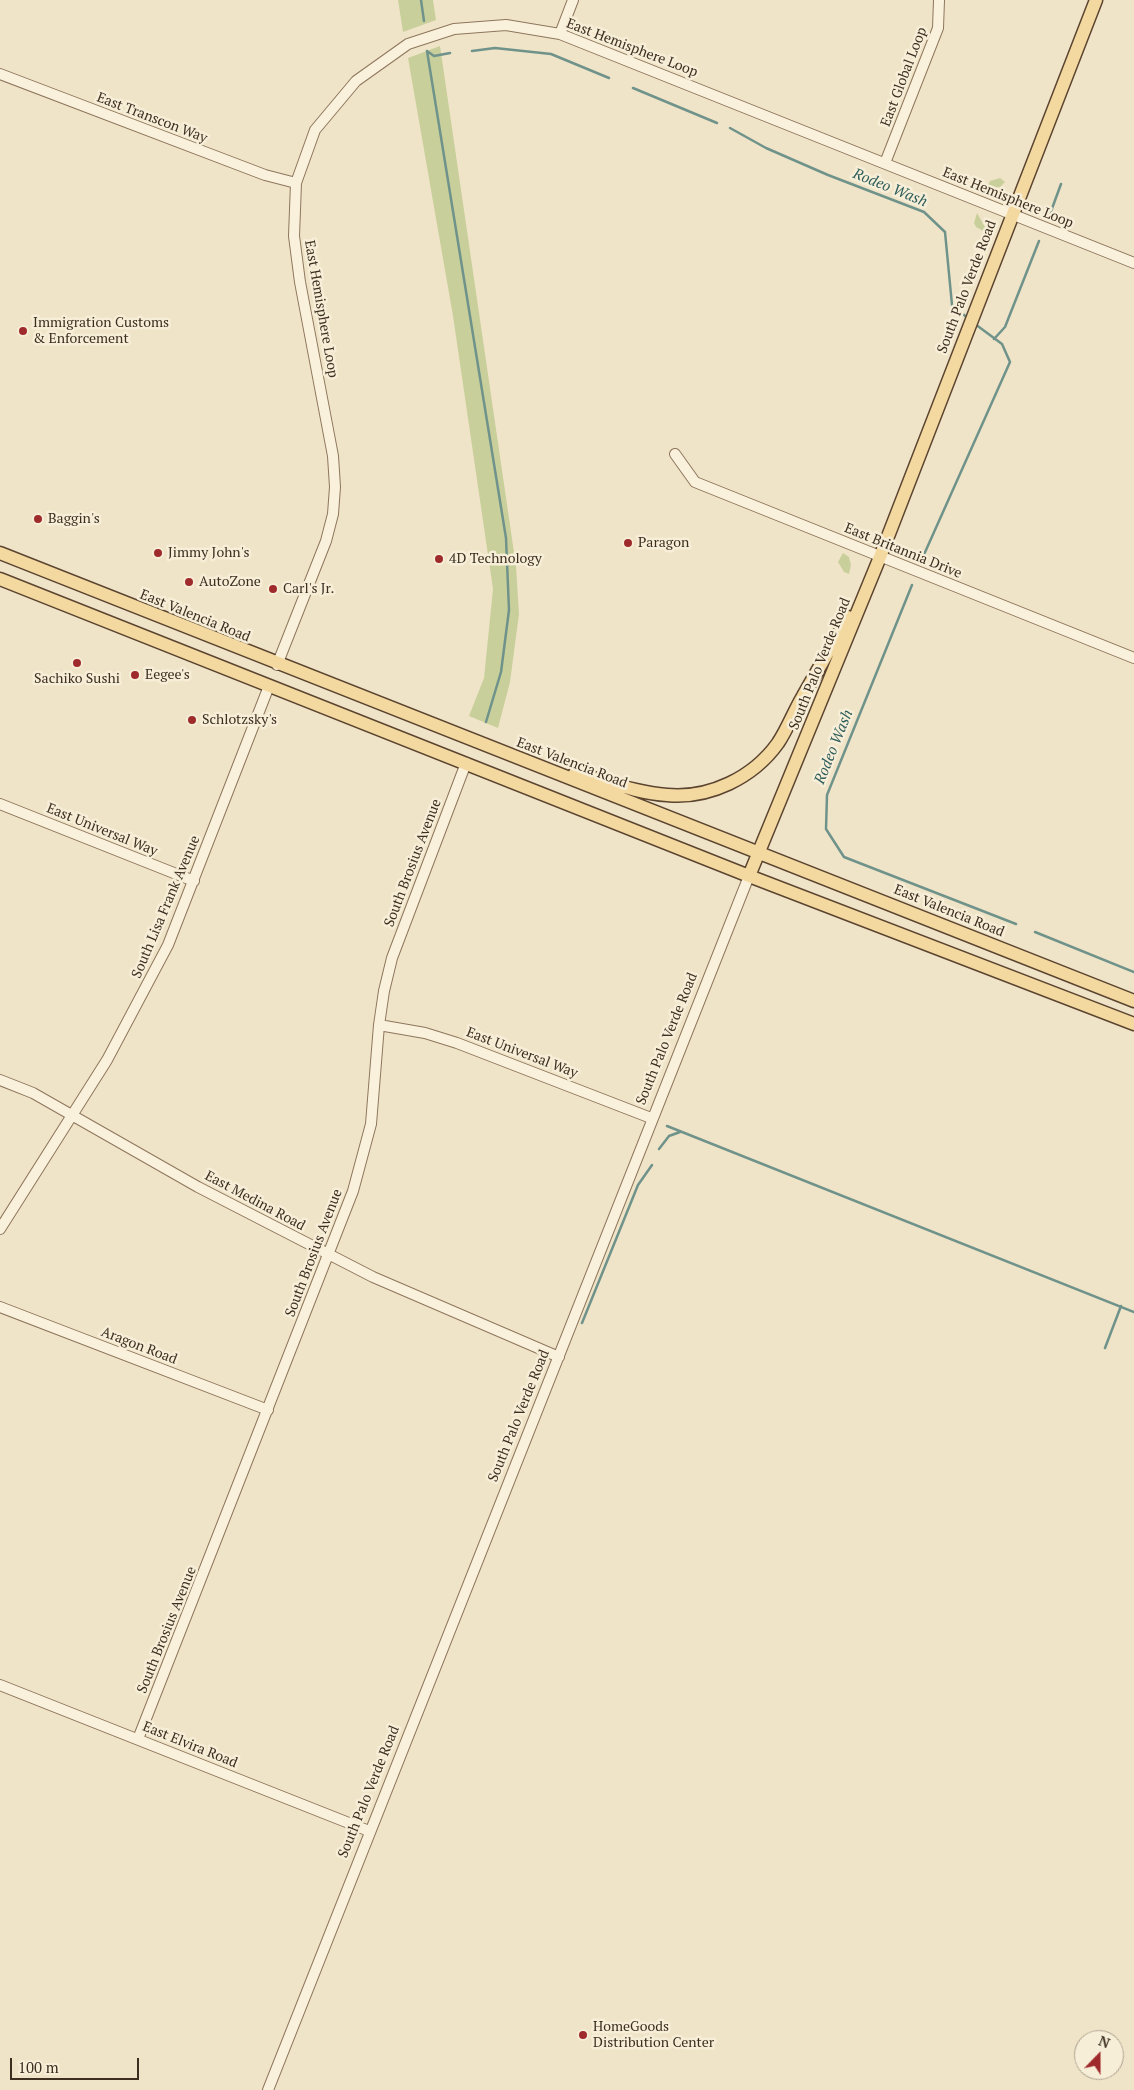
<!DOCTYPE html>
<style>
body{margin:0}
#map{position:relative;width:1134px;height:2090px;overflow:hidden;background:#f0e4c8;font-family:"PT Serif",serif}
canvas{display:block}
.north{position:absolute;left:1074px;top:2030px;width:50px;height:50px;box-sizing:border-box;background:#f7eed8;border:1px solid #ada18e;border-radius:50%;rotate:22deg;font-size:14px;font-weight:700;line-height:20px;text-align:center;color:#3d2e20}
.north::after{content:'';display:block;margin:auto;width:18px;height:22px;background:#9e2a2b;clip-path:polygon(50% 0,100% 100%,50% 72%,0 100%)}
.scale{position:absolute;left:10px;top:2058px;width:129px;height:22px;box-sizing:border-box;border:2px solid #3d2e20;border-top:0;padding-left:6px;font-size:15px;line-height:18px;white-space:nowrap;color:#3d2e20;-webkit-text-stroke:4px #f7eed8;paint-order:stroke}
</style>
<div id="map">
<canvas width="1134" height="2090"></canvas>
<div class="north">N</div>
<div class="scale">100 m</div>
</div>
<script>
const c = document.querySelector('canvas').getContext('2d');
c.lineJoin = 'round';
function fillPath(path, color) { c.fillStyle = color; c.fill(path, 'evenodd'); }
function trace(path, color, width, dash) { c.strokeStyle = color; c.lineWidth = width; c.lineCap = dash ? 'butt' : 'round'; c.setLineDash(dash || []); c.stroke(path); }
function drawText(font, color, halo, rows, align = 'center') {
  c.font = font + ' "PT Serif",serif'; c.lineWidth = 5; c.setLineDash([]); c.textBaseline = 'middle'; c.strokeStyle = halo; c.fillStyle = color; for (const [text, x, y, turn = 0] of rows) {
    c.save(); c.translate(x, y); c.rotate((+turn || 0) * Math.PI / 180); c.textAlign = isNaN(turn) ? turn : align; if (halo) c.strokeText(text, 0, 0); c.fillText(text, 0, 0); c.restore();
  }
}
fillPath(new Path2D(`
 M398 0H433L436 20 403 32Z
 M440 46 516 566 519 614 510 682 498 728 469 716 484 678 493 589 453 316 408 58Z
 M1000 178 1005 182 1000 187 986 190 990 181Z
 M977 213 985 227V232L976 227 974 223Z
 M843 553 849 557 851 565 849 574 844 572 838 562Z`), '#c9cf9b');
trace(new Path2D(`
 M421 0 424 21
 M427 51 506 538 509 610 501 672 486 722
 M427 51 434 56 450 53
 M472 51 495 48 551 54 609 78
 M633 88 717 123
 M730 128 766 148 828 175 924 212 945 232 952 305 969 319
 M1050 214 1061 184
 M994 339 1005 327 1039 241
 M922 559 1010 362 1002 344 975 324
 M912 585 827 795 826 829 844 857 1016 924
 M1035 932 1134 972
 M667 1126 1134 1312
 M659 1149 669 1136 680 1132
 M582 1323 638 1185 652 1165
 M1105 1348 1121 1306`), '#6f938a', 2.5);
const minor = new Path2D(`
 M560 34 573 0
 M0 74 265 175 296 183
 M885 163 938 28 939 0
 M675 454 695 482 1134 658
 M277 665 326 541 333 514 335 487 333 456 300 282 294 236 296 183 315 130 356 81 408 44 454 29 506 25 560 34 1134 263
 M0 804 194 881
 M379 1025 425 1033 457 1043 651 1118
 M0 1080 33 1093 198 1187 373 1277 559 1357
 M0 1229 107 1060 168 945 269 686
 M0 1307 268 1410
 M0 1685 369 1831
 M138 1739 353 1191 371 1124 379 1025 384 991 392 958 466 763
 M268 2090 749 876`);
const major = new Path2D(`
 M0 553 1134 1001
 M0 579 749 876 1134 1024
 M575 773C604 780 636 793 667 795 709 799 753 778 778 743 788 728 794 711 803 696 818 670 833 643 848 617
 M749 876 880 557 1096 0`);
trace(minor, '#8d765c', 12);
trace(major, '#5b4430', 15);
trace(minor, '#faf1dc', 10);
trace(major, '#f3d9a0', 12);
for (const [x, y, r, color] of [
 [23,331,5,"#9e2a2b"],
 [38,519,5,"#9e2a2b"],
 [628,543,5,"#9e2a2b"],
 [158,553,5,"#9e2a2b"],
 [439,559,5,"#9e2a2b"],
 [189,582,5,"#9e2a2b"],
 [273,589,5,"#9e2a2b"],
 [77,663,5,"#9e2a2b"],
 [135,675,5,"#9e2a2b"],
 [192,720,5,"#9e2a2b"],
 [583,2035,5,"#9e2a2b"]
]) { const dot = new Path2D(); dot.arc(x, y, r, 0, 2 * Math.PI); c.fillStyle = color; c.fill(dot); trace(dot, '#f7eed8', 2); }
drawText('14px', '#3d2e20', '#f7eed8', [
 ["East Hemisphere Loop",632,48,21],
 ["East Global Loop",904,77,-69],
 ["East Transcon Way",152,118,21],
 ["East Hemisphere Loop",1008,198,22],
 ["South Palo Verde Road",967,287,-69],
 ["East Hemisphere Loop",321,309,80],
 ["East Britannia Drive",903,551,22],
 ["East Valencia Road",195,616,22],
 ["South Palo Verde Road",820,664,-68],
 ["East Valencia Road",572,763,21],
 ["East Universal Way",102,830,22],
 ["South Brosius Avenue",413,863,-69],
 ["South Lisa Frank Avenue",166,907,-67],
 ["East Valencia Road",949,911,22],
 ["South Palo Verde Road",667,1039,-68],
 ["East Universal Way",522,1053,21],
 ["East Medina Road",255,1201,28],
 ["South Brosius Avenue",314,1253,-69],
 ["Aragon Road",139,1346,21],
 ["South Palo Verde Road",519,1416,-68],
 ["South Brosius Avenue",167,1630,-68],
 ["East Elvira Road",190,1745,22],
 ["South Palo Verde Road",369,1792,-68]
]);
drawText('14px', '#3d2e20', '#f7eed8', [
 ["Immigration Customs",33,323],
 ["& Enforcement",33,339],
 ["Baggin's",48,519],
 ["Paragon",638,543],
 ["Jimmy John's",168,553],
 ["4D Technology",449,559],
 ["AutoZone",199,582],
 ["Carl's Jr.",283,589],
 ["Eegee's",145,675],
 ["Sachiko Sushi",77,679,"center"],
 ["Schlotzsky's",202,720],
 ["HomeGoods",593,2027],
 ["Distribution Center",593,2043]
], 'left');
drawText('italic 15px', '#2f5d5a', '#f7eed8', [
 ["Rodeo Wash",890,188,22],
 ["Rodeo Wash",834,747,-68]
]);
</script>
